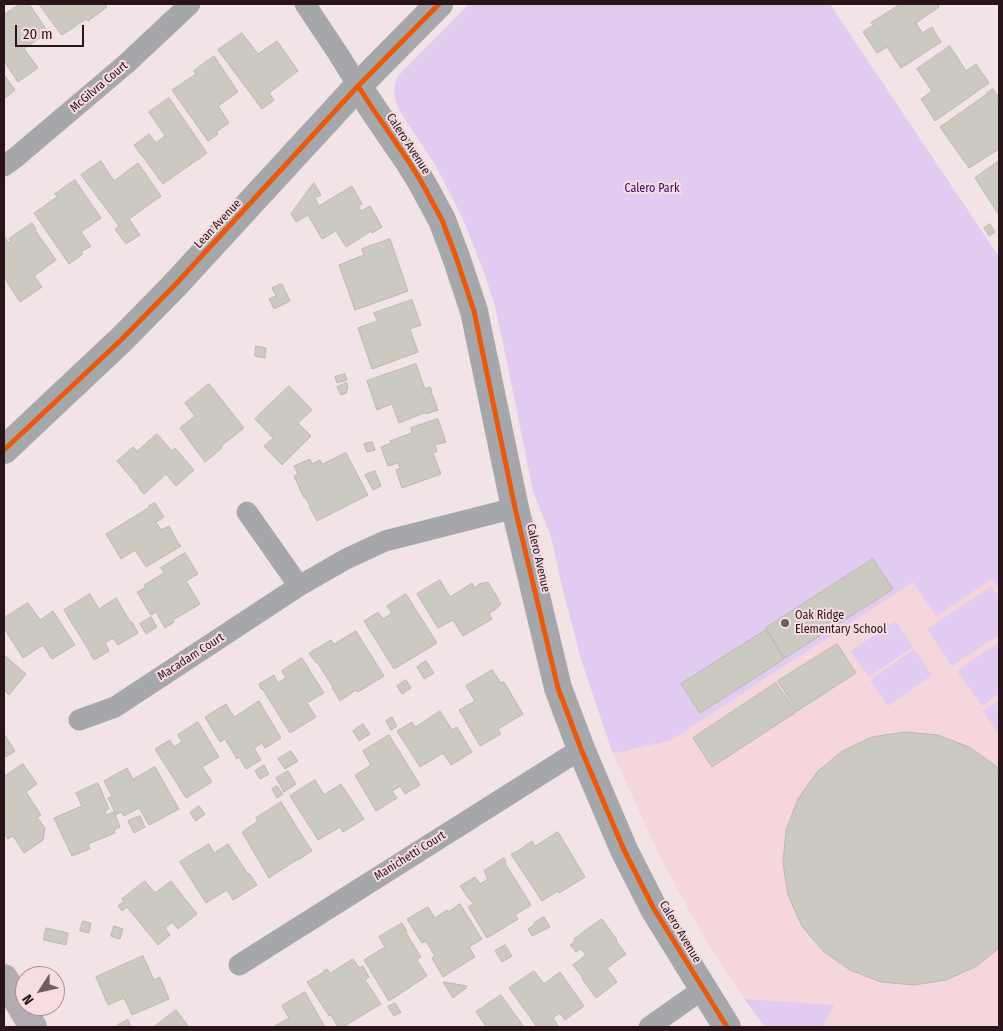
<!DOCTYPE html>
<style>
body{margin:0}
#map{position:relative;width:1003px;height:1031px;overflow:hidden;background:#f1e3e6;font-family:"Fira Sans Condensed",sans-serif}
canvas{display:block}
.frame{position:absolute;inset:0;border:5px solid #2a1419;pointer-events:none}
.north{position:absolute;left:15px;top:966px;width:50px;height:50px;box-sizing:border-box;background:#f7dde2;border:1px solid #a58d92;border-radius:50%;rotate:235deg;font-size:14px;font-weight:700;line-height:20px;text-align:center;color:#2a1419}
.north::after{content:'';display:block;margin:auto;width:18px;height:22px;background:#705c61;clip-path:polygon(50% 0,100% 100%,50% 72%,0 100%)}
.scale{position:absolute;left:15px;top:25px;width:69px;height:22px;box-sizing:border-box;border:2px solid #2a1419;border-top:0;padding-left:6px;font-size:15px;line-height:18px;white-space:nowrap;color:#2a1419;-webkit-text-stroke:4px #f7dde2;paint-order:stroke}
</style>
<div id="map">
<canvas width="1003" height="1031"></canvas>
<div class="frame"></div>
<div class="north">N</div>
<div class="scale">20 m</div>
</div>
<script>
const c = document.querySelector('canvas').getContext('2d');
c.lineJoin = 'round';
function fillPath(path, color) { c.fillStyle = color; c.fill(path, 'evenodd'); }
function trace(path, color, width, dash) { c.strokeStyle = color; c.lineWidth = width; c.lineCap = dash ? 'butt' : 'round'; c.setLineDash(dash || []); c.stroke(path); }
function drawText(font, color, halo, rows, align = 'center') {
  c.font = font + ' "Fira Sans Condensed",sans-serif'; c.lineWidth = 4; c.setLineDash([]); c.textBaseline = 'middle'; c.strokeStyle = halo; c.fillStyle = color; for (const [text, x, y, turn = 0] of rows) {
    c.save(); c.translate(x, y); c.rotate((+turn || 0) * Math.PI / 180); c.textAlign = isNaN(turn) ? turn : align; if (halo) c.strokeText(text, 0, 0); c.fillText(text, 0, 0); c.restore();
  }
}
fillPath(new Path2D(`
 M964 204 999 257V1027H765L727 974 698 927 658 852 613 754 581 659 562 586 551 537 533 491Z`), '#f5d6dd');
fillPath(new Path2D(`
 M469 4H830L999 257V589L992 579 936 616 913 582 671 740 613 754 581 659 562 586 551 537 533 491 502 338 495 307 486 278 466 226 451 195 436 166 399 110C394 99 392 87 398 76Z
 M992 586 999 597V635L952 666 927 629Z
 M895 621 913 647 869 677 851 651Z
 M999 642V693L982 706 957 671Z
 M914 649 932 675 888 706 870 680Z
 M999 700V735L983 711Z
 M744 999 834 1005 823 1027H765Z`), '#e1cbf0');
const building = new Path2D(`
 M20 4H29L48 32 24 49 38 68 18 82 4 61V15Z
 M39 4H104L107 7 88 21 86 19 62 35Z
 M901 4H937L939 7 916 23 922 33 932 27 941 42 901 68 887 47 877 53 863 32 873 25 871 23Z
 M242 33 258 54 277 41 298 71 269 93 274 100 262 109 218 50Z
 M950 46 966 71 976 64 989 83 935 121 921 99 932 91 917 69Z
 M214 56 238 92 218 106 229 123 216 132 218 134 208 141 172 90 196 74 194 71Z
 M4 75 15 90 4 99Z
 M993 89 999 98V149L969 168 940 127 987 94V93Z
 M169 98 207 153 163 184 134 145 149 134 156 143 165 136 149 112Z
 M101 161 114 181 138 163 161 196 129 219 140 235 126 244 115 229 119 226 81 175Z
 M999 161V215L975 178Z
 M75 180 101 218 81 232 91 246 81 252 83 254 69 264 34 213 57 197 55 194Z
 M314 183 321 195 315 198 319 206 352 186 362 204 358 206 361 211 370 206 382 227 372 233 371 231 346 247 336 231 322 239 308 215 296 222 291 214Z
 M32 223 36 229 35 230 56 260 34 276 42 287 20 302 4 277V236L9 243 11 241 9 239Z
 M990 224 995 232 989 236 984 228Z
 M390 239 408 291 355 310 339 265 364 255 362 249Z
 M282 284 290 301 274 309 269 299 276 296 272 288Z
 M412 300 421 325 410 329 418 352 372 369 358 328 377 321 374 313Z
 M256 346 266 348 265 358 255 356Z
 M416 364 425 389 430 387 432 391H431L438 410 426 414V413H424L399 423 392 404 377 410 367 381Z
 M345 374 347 380 337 383 335 377Z
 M347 383 348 387 346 393 341 395 337 387Z
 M209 384 244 428 221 446 222 448 205 462 180 428 195 416 185 403Z
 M289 386 312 410 298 423 311 436 282 465 264 446 273 438 255 419Z
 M438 419 446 442 435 445 437 452 433 453 441 474 402 488 396 470 400 468 398 463 388 466 381 447 391 443 390 441 412 433 411 428Z
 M157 434 172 451 175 448 194 470 176 486 166 474 144 494 139 489 140 488 117 461 133 447 137 451Z
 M372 442 375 450 367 452 364 444Z
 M346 453 368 495 317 521 309 506H310L305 497 304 498 294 476 298 474 294 466 310 459 312 464 320 460 322 464Z
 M375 471 381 486 373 490 365 475Z
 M155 503 164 517 156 522 161 530 169 526 178 543 181 546 146 567 135 550 121 559 106 534 150 507 149 506Z
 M185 553 198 574 186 581 200 604 173 620 174 622 165 628 156 612 151 615 137 592 146 587 144 585 164 573 161 568Z
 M873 559 893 589 785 658 766 628Z
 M440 580 450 597 472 583 475 588 479 584 488 582 501 604 495 610 489 613 492 619 463 636 453 620 438 628 417 594Z
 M90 594 99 609 116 598 131 623 132 622 138 633 118 645 113 638 105 643 109 651 94 660 90 654H91L64 610Z
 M406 594 437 643 394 669 364 621 378 612 383 619 392 613 387 606Z
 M28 603 40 620 53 611 75 645 52 659 43 645 23 658 4 628V618Z
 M151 617 157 627 146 634 140 624Z
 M766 630 784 659 700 713 681 684Z
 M356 631 384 676 358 692 356 690 340 701 332 688 333 687 317 662 316 663 309 653 331 640 334 644Z
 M837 644 856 673 797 711 778 681Z
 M4 655 26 674 9 695 4 690Z
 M302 658 324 693 307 703 316 717 290 733 262 688 261 689 259 684 274 675 278 683 286 678 282 671Z
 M426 661 434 673 424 679 417 667Z
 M492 670 501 683 504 682 523 714 498 729 501 734 480 746 459 710 475 701 466 686Z
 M406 680 411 688 402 694 397 686Z
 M776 683 796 712 712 767 693 738Z
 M259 701 281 738 265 748 262 743 254 748 261 760 246 769 239 757 237 759 225 739 220 742 205 717 226 704 234 717Z
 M440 711 452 730 457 727 472 752 451 765 443 753 420 767 397 731 412 722 415 727Z
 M392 717 397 726 391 730 386 721Z
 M198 722 219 757 202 767 212 782 186 798 155 749 170 740 174 747 182 742 178 735Z
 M363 724 370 734 359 741 353 731Z
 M905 732 938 735 969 747 996 766 999 770V948L977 966 946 980 914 985 881 982 850 970 823 951 802 926 788 895 783 863 786 830 798 799 817 772 842 751 872 737Z
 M4 734 15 751 4 758Z
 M389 735 420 785 405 794 400 786 392 791 397 798 376 811 355 775 371 765 363 751Z
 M291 751 298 761 285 769 278 759Z
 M23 764 37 784 26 792 41 815 37 817 45 828 43 840 24 853 13 836 8 839 4 834V777Z
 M264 765 269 774 260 779 255 771Z
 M155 767 179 809 149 825 139 808 124 816 121 812 116 815 108 798 112 796 104 781 127 768 133 779Z
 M288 771 296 784 284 792 276 778Z
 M315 780 324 795 341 784 364 819 343 832 340 827 318 840 290 796Z
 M98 783 109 809 105 811 106 815 114 812 120 827 114 830 115 833 88 844 90 849 72 856 54 818 82 806 76 793Z
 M277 786 283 794 277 798 272 789Z
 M281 802 312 851 298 860V859L269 878 242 832 258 821 256 818Z
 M199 806 205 814 196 821 190 813Z
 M140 816 145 827 134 833 128 821Z
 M558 832 585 877 559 893 558 891 542 901 511 854 516 852 532 841 535 846Z
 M209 844 214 853 228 844 248 874 249 873 257 885 233 900 227 890 206 903 180 862Z
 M504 858 506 862 505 863 531 905 515 915 518 919 487 938 468 907 473 904 460 886 475 877 480 884 488 879 484 871Z
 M145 881 155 893 171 881 197 914 178 929 172 922 165 928 170 935 158 945 127 907 122 911 118 906 124 901 122 899Z
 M460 904 482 939 469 947 475 957 443 977 432 958 435 956 426 941 422 943 407 919 428 907 435 918 447 910 448 912Z
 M544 917 550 927 532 936 528 929 535 924 534 923Z
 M602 919 617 940 616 941 626 954 607 968 617 982 596 998 582 979 583 978 573 965 586 955 581 949 576 952 570 945 575 941 574 939Z
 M83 921 91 923 89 933 80 931Z
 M402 923 407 932 406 933 421 957 417 960 427 976 389 1001 364 960 385 947 379 937Z
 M114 926 123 929 120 939 111 936Z
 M46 928 68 933 66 945 44 940Z
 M505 945 512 956 502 962 495 951Z
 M143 956 154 980 160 977 169 999 132 1015 124 998 108 1005 96 977Z
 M353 959 359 968 363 966 369 977 365 980 381 1004 343 1027H338L331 1015 329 1016 307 982 324 972 323 971 327 969 330 973Z
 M534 971 544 984 560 972 584 1006 565 1020 560 1013 553 1018 558 1026 555 1027H537L509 988Z
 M444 982 467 986 466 988 453 998 444 984Z
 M305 992 325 1027H273L289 1018 282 1006Z
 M501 995 524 1027H484L486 1026 476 1012Z
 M395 1003 401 1012 394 1016 388 1007Z
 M176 1010 189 1027H154Z
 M128 1020 131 1027H119L118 1025Z`);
fillPath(building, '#cbc9c0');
trace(building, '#bbb8b0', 1);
trace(new Path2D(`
 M305 4 339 55 358 86
 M4 166 15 158 126 64 190 4
 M247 512 299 586
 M79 720 115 707 299 586 346 559 385 541 515 508
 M239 965 581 749
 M649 1027 703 989`), '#a6a7ab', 21);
trace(new Path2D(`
 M358 86 375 112 409 162 422 183 442 220 456 257 474 311 515 508 558 688 581 749 624 850 654 909 727 1027
 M4 450 122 339 174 286 358 86 439 4`), '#a6a7ab', 28);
trace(new Path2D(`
 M4 978 33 1027`), '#b0acb2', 28);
trace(new Path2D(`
 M358 86 375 112 409 162 422 183 442 220 456 257 474 311 515 508 558 688 581 749 624 850 654 909 727 1027
 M4 450 122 339 174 286 358 86 439 4`), '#e8590c', 5);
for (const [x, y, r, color] of [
 [785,623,5,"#705c61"]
]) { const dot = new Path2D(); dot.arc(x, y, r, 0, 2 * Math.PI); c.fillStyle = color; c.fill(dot); trace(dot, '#f7dde2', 2); }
drawText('12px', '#2a1419', '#f7dde2', [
 ["McGilvra Court",99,87,-40],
 ["Calero Avenue",408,144,57],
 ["Lean Avenue",218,224,-47],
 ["Calero Avenue",538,558,77],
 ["Macadam Court",191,657,-33],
 ["Manichetti Court",410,856,-32],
 ["Calero Avenue",680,932,59]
]);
drawText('12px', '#3e0664', '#f7dde2', [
 ["Calero Park",652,189]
]);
drawText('12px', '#2a1419', '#f7dde2', [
 ["Oak Ridge",795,616],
 ["Elementary School",795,630]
], 'left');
</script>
